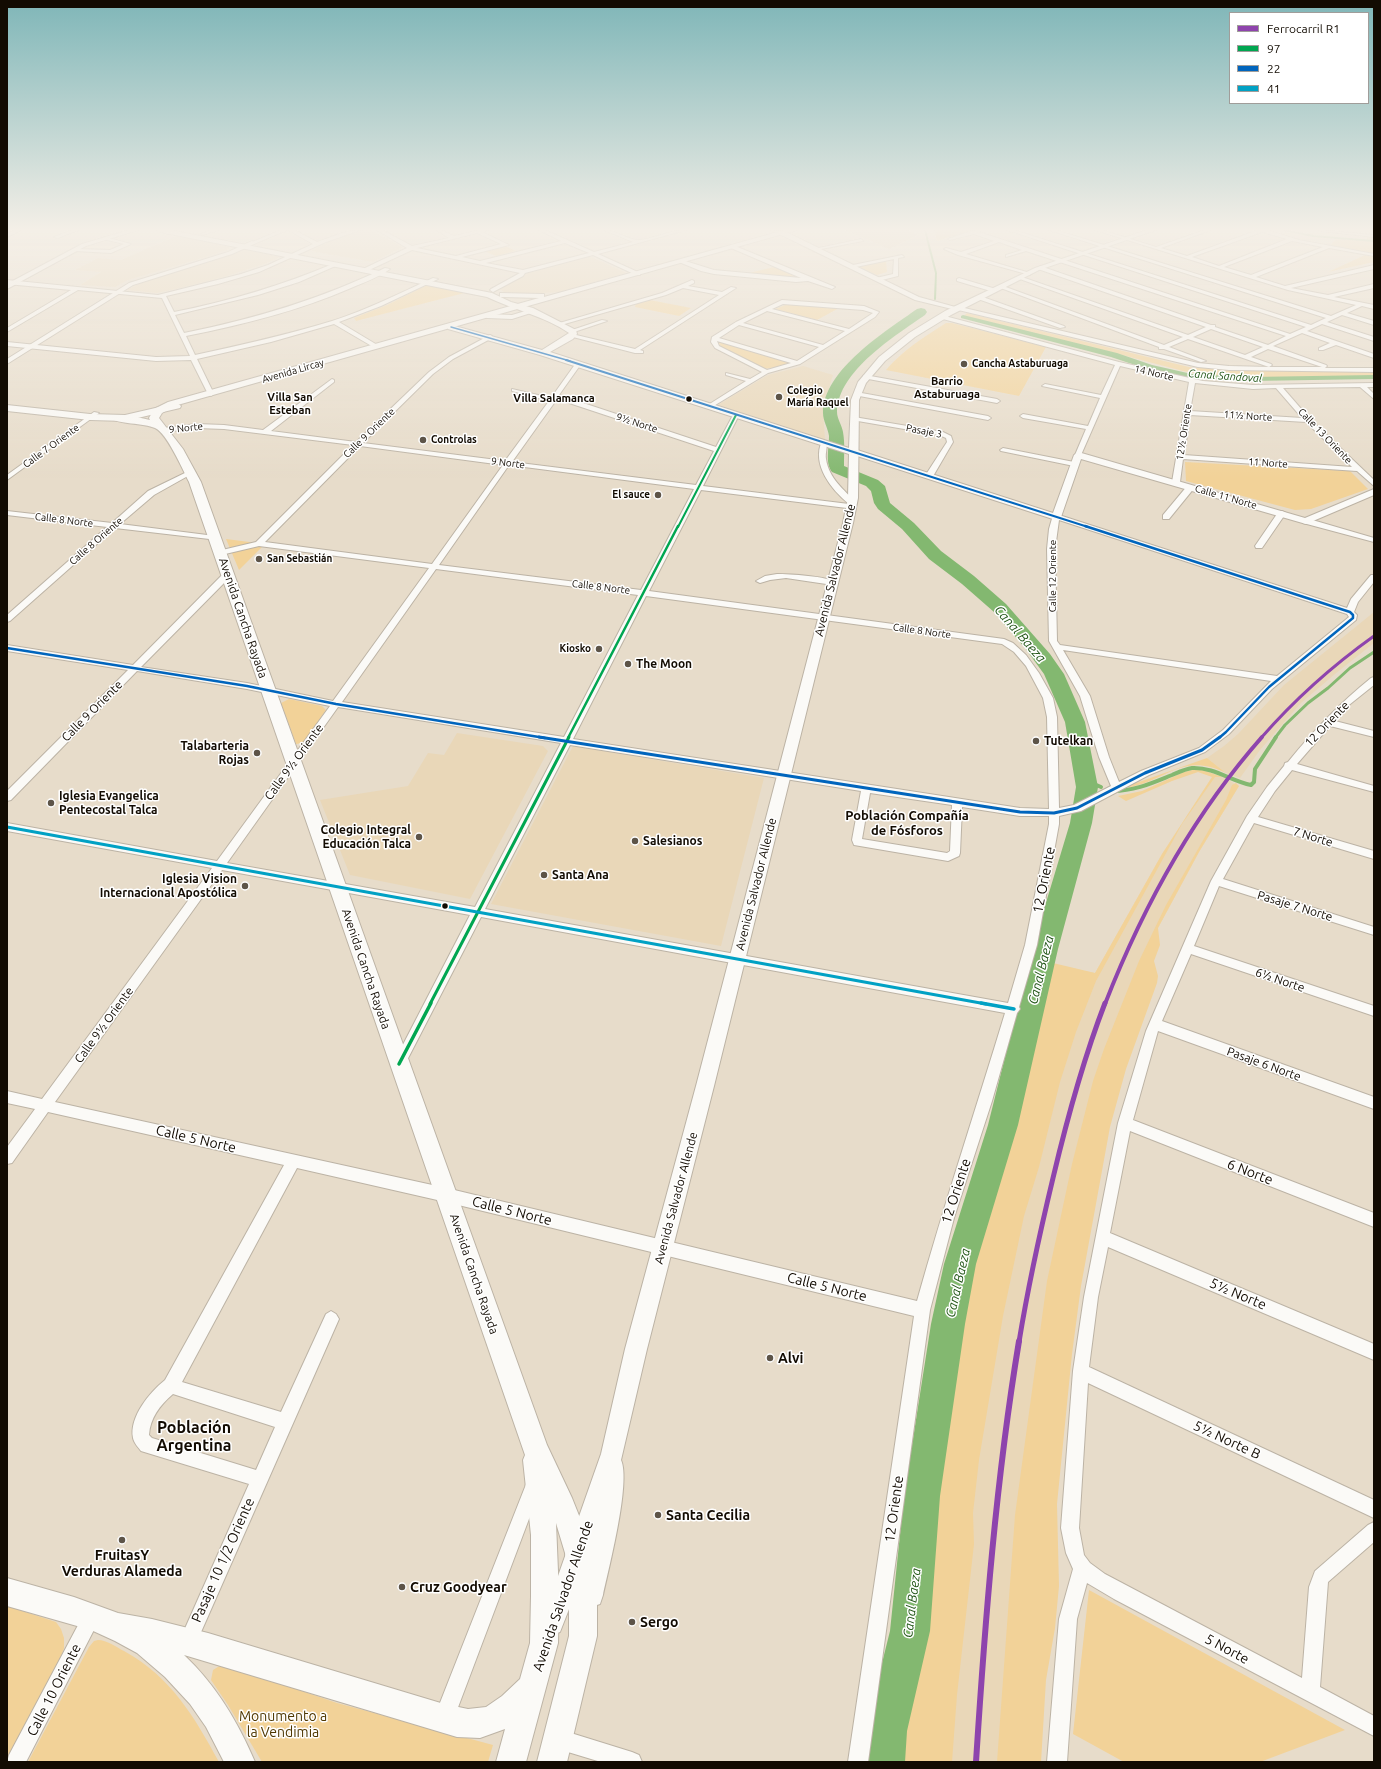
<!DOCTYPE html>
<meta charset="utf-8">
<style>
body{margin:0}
#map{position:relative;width:1381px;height:1769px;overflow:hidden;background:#e7dcca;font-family:Ubuntu,sans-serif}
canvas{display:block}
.frame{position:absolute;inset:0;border:8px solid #120b02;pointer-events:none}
.legend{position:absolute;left:1229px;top:12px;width:140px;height:92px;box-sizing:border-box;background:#fff;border:1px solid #a09d9a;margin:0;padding:5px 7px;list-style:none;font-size:12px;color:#120b02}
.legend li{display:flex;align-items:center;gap:8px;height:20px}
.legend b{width:20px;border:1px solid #a09d9a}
</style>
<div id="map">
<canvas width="1381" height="1769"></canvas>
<div class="frame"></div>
<ul class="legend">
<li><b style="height:5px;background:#8e44ad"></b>Ferrocarril R1</li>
<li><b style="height:5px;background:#00a651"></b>97</li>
<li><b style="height:5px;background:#0065bd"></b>22</li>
<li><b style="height:5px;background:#01a1c4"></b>41</li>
</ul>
</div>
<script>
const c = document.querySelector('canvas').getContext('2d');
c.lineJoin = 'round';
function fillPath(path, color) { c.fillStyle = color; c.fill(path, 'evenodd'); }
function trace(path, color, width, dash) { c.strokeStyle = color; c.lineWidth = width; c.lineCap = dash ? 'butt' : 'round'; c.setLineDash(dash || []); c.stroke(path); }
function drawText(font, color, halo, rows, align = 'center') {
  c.font = font + ' Ubuntu,sans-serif'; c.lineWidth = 3; c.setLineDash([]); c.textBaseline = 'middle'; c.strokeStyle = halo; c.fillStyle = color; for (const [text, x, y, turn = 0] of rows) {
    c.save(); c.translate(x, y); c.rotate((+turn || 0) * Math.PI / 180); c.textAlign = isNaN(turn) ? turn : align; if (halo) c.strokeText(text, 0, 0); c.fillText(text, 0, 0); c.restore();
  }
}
fillPath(new Path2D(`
 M363 230H371L403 247 373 262 311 251 343 234Z
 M845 230H908L918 235 889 249Z
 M178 235 230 247 229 249 216 254 128 280 115 287 80 285 101 272 75 270 98 258 121 260Z
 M245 249 280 257 267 263 224 277 180 288 157 293 127 290 140 283Z
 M589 256 627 273 560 292 526 294 504 292 500 289 528 273Z
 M803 366 833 375 823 409 825 440 716 406 768 375Z
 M1374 612V643L1335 674 1301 703 1260 750 1240 778 1226 773 1207 758 1224 746 1238 734 1284 685Z
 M457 733 543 746 548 751 470 899 350 875 320 800 408 786 428 753 444 755Z
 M573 746 764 778 721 946 491 904Z
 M1212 777H1223L1239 786 1199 852 1158 928 1125 1002 1003 1762H934L951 1559 1071 968 1095 973 1162 854Z`), '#e9d7b8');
fillPath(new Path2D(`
 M934 230H973L937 241Z
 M1366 237H1374V254L1329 246 1336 239 1368 241Z
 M503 245 516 251 496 256 482 250Z
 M1365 255 1374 257V262L1328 272Z
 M886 260 887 272 877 275 856 266Z
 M774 267 800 278 749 273Z
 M429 284 468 292 356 321 354 318 387 305Z
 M650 300 691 308 679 316 635 307 636 303Z
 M788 304 839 308 817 320 775 309Z
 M967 313 1193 368 1374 370V377L1228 379 1183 371 1111 352 963 317Z
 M946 323H952L1046 347 1019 396 886 370C903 350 924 337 946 323Z
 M716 339 796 361 789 365 764 369 722 348Z
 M1185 462 1350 471 1368 489 1311 509 1295 510 1186 481Z
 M226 539 265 544 239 570Z
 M289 699 322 706 326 710 303 743 296 744 281 703Z
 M1207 758 1226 773C1180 750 1164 785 1122 788Z
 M1193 770H1202L1223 777H1215L1182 824 1096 981 1076 1032 1060 1082 1039 1167 1024 1216 1003 1316 979 1460 973 1513 974 1544 957 1695 952 1762H900L931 1544 944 1428 963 1315 987 1214 1012 1128 1039 1013 1053 963 1095 973 1162 854 1212 777 1198 772 1172 781 1126 801 1118 796 1142 791 1184 772Z
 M1236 783 1239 786 1199 852 1158 928 1160 945 1154 961 1158 976 1157 983 1126 1069 1110 1127 1081 1286 1072 1354 1057 1504 1059 1586 1055 1628 1046 1680 1041 1762H997L1015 1515 1047 1281 1072 1164 1093 1081 1104 1049 1139 961 1166 905 1226 800 1232 785Z
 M1089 1590 1345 1730 1260 1762H1124L1073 1734Z
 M7 1606 56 1622 61 1629 64 1638V1648L60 1660 7 1759Z
 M98 1640C107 1640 116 1647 124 1651 171 1677 194 1716 219 1762H28L89 1647 94 1641Z
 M221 1665H226L337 1703 493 1745 488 1762H262L228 1705 211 1680 213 1670Z`), '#f2d298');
trace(new Path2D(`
 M925 230 936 273 935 299
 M1284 230 1313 236 1374 241`), '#83b870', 2);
trace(new Path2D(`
 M1275 738 1285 725 1308 703 1328 688 1350 668 1374 652`), '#83b870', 3);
trace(new Path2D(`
 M1087 781 1101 787
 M1113 791C1135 791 1152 783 1172 775 1179 772 1185 769 1192 768 1214 767 1231 781 1251 785L1254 782 1255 769 1276 737`), '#83b870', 4);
fillPath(new Path2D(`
 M963 315 1117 353 1152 365 1192 374 1251 377 1374 375V379L1251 381 1192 378 1147 369 1111 357 961 318V316Z`), '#83b870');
fillPath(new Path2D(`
 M921 308 925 309 927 312 925 315C895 336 838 371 837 412 837 419 842 425 843 432 845 443 844 455 844 466L878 480 885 486 890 503 914 523 941 551 974 576 1006 604 1050 654 1064 674 1085 722 1098 787 1092 823 1058 949 1018 1125 976 1264 965 1324 940 1496 930 1631 907 1731 905 1762H863L865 1731 890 1631 904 1496 931 1324 944 1264 988 1125 1032 949 1070 823 1076 787 1065 722 1044 674 1025 648 994 612 962 584 929 559 902 529 878 509 874 503 871 491 866 486 832 472C825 463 829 448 829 436 828 428 823 421 823 413 823 370 886 331 917 309Z`), '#83b870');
const minor = new Path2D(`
 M15 230H21L7 237V234Z
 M72 230H78L58 238 54 237Z
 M211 230H218L203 235 201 234Z
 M281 230H287L254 244 250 243Z
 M288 230H294L317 242 345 232 360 230 326 242 259 272 218 284 166 296 174 312C230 301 283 285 335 263L340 264 299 282 258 295 175 315 184 333C254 319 321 299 385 268L390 269C379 277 363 283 351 288 298 311 242 325 186 336L195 355C241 345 287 335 332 321 367 310 400 293 433 278L438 279 381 306 339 322 379 346V348H375L334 324 271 342 197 359 214 394 211 396 208 394 191 360 156 361 7 346V342L156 357 190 356 162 298 78 290 7 332V328L71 290 7 284V280L158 295 241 274 268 265 313 244Z
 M377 230H382L412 246 449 238 436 230H441L454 236 480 230H488L482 232 509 245 462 257 480 261 561 241 539 230H545L594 252 633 242 604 230C616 230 630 241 640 240 656 238 670 230 686 230L598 254 640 273V275H636L593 255 525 273 523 276 493 292 490 290 491 289 520 273 412 250 367 271H363V269L407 248ZM477 233 501 244 456 256 417 248ZM565 243 589 253 523 270 486 263Z
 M981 230 979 232 1290 334 1306 327 1007 230H1014L1311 325 1326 318 1049 230H1056L1331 316 1356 305 1288 290 1095 230H1102L1156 247 1205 230H1211L1161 248 1187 256 1258 230H1267L1299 240 1374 254V256L1329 248 1256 277 1285 286 1374 265V269L1291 288 1328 295 1374 284V288L1334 297 1374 305V309L1362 306 1347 313 1374 321V325L1342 315 1327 322 1374 337V341L1322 324 1307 331 1374 354V358L1336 345 1323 350H1319V348L1330 343 1302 333 1273 346 1326 365 1327 366 1325 368H1374V372L1229 370 1198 367 954 309 953 308 956 306 1198 363 1229 366 1269 367 1188 339 1169 347 1206 361 1201 362 1164 349H1159V347L998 287 1003 286 1164 345 1183 337 1017 278 1022 277 1188 335 1206 327 1038 269 1040 266 1211 325H1215V327L1268 345 1286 336 1026 251 1006 257V255L1022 250 999 242 966 254 1030 273V275L958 255 944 249 946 248 961 252 994 241 974 234 950 240 948 239 971 231ZM1262 232 1287 239 1219 266 1192 257ZM1292 241 1323 247 1251 275 1224 267ZM1211 329 1263 347 1245 355 1193 337ZM1268 349 1322 367H1323H1269L1272 365 1271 364 1251 357Z
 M1319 230 1374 235V237L1321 231Z
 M105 237 131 244 111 253 75 251 73 250 75 249 110 250 124 244 103 239Z
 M861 239 863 241 816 250 814 249Z
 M731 246H735L835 287 832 289 808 281 796 282 714 274 701 271 679 262 682 260 714 270 801 278 731 248Z
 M902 255 904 257 898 258V276L878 281 876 280V278L893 274 894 259 851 268 848 266Z
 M959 278 996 289 997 290 994 292 957 281V279Z
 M692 280 694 281V283L688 286 722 292 731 287 736 288 640 350 643 351V353H635L569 336 572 334 635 349 719 295 683 288 666 295 561 325 556 324 662 293Z
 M980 296 1064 326 1065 327 1060 328 978 299 977 298Z
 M782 300 864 306 879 312 875 317 800 364 768 373 712 407H708V405L746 381 726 375V373L750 379 762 372 715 348 711 342 712 337 736 322ZM783 304 863 310 873 313 849 329 772 309ZM767 311 845 331 823 345 743 323ZM739 325 819 347 797 361 719 338ZM717 341 791 363 767 370 719 346Z
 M532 309 534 310V312L512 319 487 318 484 316 487 314 512 315Z
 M941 315 1119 362 1203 381 1253 385 1374 383V387H1367L1374 394V399L1360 387 1283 388 1310 419 1374 480V486L1357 471 1183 459 1180 482 1173 484 1172 482 1189 382 1120 366 1081 455 1076 456 1075 455 1086 429 1023 418 1020 416 1023 414 1088 426 1100 398 1042 386 1045 384 1101 395 1115 365 939 318 938 317ZM1195 383 1253 389 1276 388 1302 418 1190 411ZM1190 415 1306 422 1352 467 1184 455Z
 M602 320 607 321 574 332 569 331Z
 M490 335 492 336V338L453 359 433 374 363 443 505 461 549 401 512 391V389L551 398 576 363 578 362 581 364 559 395 716 447 733 415 738 414 739 415 703 486 849 504C832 490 811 465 822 441H826C828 446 825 453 826 459 829 479 844 489 856 503L853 505 856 507 855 509 701 490 649 591 1004 639 1013 643 1026 655 1039 673 1053 698 1057 717 1059 808 1074 805 1111 786 1099 757 1080 696 1049 641 1047 549 1049 529 1053 515H1059L1347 608 1351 599 1371 575H1374V582L1358 602 1354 612 1357 615 1356 620 1272 689 1229 734 1205 752 1149 775 1081 811 1059 816V824L1037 945 1019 1007 1020 1009 1017 1013 992 1101 954 1218 930 1310 868 1762H848L914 1316 446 1202 297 1168 182 1382 281 1412 326 1314 331 1311 336 1314 339 1319 194 1648 188 1651 182 1648 179 1642 249 1484 141 1451C138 1447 134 1443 133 1438 129 1417 150 1392 165 1380L284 1165 48 1112 12 1163 7 1164V1147L35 1109 7 1103V1091L42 1099 212 868 7 831V823L217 861 330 706 247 689 137 671 11 800 7 801V791L128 670 7 651V645L133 665 225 572H231V576L141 667 247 683 333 701 429 568 259 546 221 555 217 553 218 551 256 542 353 445 224 429 197 428 164 432 161 430 164 428 197 424 224 425 263 430 332 379 334 380V382L271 431 356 442 429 372 449 357ZM557 399 714 451 696 485 512 462ZM360 446 503 465 432 564 265 542ZM509 465 694 489 641 590 439 565ZM1059 520 1347 614 1349 617 1277 676 1060 645 1057 641 1055 549ZM436 569 638 595 564 737 342 702ZM646 596 1002 644 1014 652 1026 666 1043 698 1047 717 1049 809 1020 808 573 739ZM1063 650 1271 681 1223 730 1199 748 1141 771 1119 782 1109 757 1090 696ZM338 707 561 743 475 907 227 863ZM570 745 861 791 852 840 854 845 948 861 959 856 960 853 962 807 1020 816H1049V824L1025 945 1008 1003 485 909ZM870 793 952 805 950 851 947 853 862 839ZM222 870 470 915 393 1064 395 1068 399 1070 403 1068 481 917 1005 1013C976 1109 944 1204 917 1301L446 1188 55 1102ZM173 1394 275 1427 256 1470 152 1438 149 1435C150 1418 160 1405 173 1394Z
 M865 375 997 399 1000 401 997 403 863 378V376Z
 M856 392 988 416 991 418 988 420 854 395V393Z
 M94 412 99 413 7 480V475Z
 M854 417 943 432 951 436 953 442 932 478H926L925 476 947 442 946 438 939 435 852 420 851 419Z
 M1003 448 1074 462 1077 464 1074 466 1001 451 1000 450Z
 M189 471 195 472 154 495 120 524 215 536H218V540L115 528 10 621 7 622V615L107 527 7 515V511L112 523 148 491Z
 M1188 485 1195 487 1169 519H1163V515Z
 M1279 511H1282L1286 513 1262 548H1256L1255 546Z
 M1303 519H1309L1374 538V542L1303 523Z
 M777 574C788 574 829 576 837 583L833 585 786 578 770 580 760 583 756 581 765 576Z
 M1374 677V685L1349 705 1335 721 1374 731V737L1330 726 1297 764 1374 786V792L1292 770 1275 791 1258 817 1374 851V859L1254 823 1223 879 1374 927V935L1219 886 1194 946 1374 1006V1016L1191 954 1162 1021 1374 1097V1109L1158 1031 1133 1120 1374 1213V1227L1130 1131 1110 1233 1374 1344V1360L1108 1247 1098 1297 1089 1367 1374 1500V1518L1088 1383 1079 1528 1084 1555 1090 1563 1105 1574 1302 1678 1309 1587 1315 1571 1368 1525 1374 1522V1542L1328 1582 1320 1687 1374 1716V1736L1114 1599 1087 1583 1077 1619 1067 1762H1047L1059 1619 1073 1569 1066 1553 1061 1528 1073 1371 1084 1297 1118 1123 1146 1031 1211 881 1247 816 1267 787 1284 766 1285 763 1288 762C1313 731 1340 703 1371 678Z
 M533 1479 539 1481 541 1487 454 1718 451 1725 444 1728 437 1725 434 1718 525 1487 527 1481Z
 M91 1609 97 1612 100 1618 97 1624 26 1762H7L9 1755 85 1612Z
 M558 1729 632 1752 639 1755 642 1762H601L558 1749 551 1746 548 1739 551 1732Z`);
const tertiary = new Path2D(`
 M129 230H138L86 246 7 289V284L82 244Z
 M771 230 786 232 919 297 959 308 956 310 915 300Z
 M252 241 255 243 254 244 232 254 133 285 7 364V359L129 283 228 252Z
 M854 449 1053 513 1074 455 1078 452 1305 518 1374 489V495L1306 524 1081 459 1061 517 1056 520 851 454 850 452Z`);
const secondary = new Path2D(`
 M157 230H170L492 293 511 302 533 308 576 330 577 334 573 339 550 352 849 448 851 400 858 382 879 357 909 333 945 311 1035 268 1147 230H1156L1039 270 951 315 915 337 885 361 866 383 859 400 858 498 853 523 714 1086 647 1349 621 1460C631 1482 609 1567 603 1595L600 1604 591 1607 582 1604 579 1595 584 1571 560 1632 551 1635 542 1632 539 1623 557 1579 601 1454 625 1349 696 1086 843 523 848 498 849 454 540 355 448 329V325H451L542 350 569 333C544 316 514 310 487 297L160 232Z
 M177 403 181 406 180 408 125 421 90 420 7 411V405L90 414 125 415Z`);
const primary = new Path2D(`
 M785 230H797L174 406 162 413 159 418 183 449 201 482 547 1445 572 1498 584 1528 591 1553 597 1588V1636L567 1762H537L569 1636V1588L565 1553 556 1523 559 1596 558 1643 526 1762H496L505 1729 480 1738 457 1737 184 1655C216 1685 238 1722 255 1762H224L206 1727 190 1704 165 1677 137 1653 115 1641 91 1630 7 1606V1578L74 1597 118 1613 152 1619 208 1633 444 1704 468 1709 486 1707 502 1696 520 1679 530 1643 531 1596V1535L523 1460 525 1455 189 482C183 470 167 433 155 428 145 423 116 424 111 418 117 412 142 418 150 420L149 418 154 409 168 402 539 298 503 297H500V293L541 294H544V297Z`);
trace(minor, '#bcb3a5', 2);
trace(tertiary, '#bcb3a5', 2);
trace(secondary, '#bcb3a5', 2);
trace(primary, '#bcb3a5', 2);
fillPath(minor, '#fbfaf7');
fillPath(tertiary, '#fbfaf7');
fillPath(secondary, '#fbfaf7');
fillPath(primary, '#fbfaf7');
trace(new Path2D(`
 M678 527 736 415`), '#00a651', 2);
trace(new Path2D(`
 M568 738 678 526`), '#00a651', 2.5);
trace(new Path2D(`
 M430 1004 569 737`), '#00a651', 3);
trace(new Path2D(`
 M399 1064 431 1003`), '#00a651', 3.5);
trace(new Path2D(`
 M451 327 570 361`), '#0065bd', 1.5);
trace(new Path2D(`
 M566 360 1088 527`), '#0065bd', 2);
trace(new Path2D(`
 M1085 526 1350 612 1353 615V618L1269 687 1226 732 1219 738
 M7 648 247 686 336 704 545 738`), '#0065bd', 2.5);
trace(new Path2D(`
 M539 737 1020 812 1054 813 1077 808 1145 773 1202 750 1220 737`), '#0065bd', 3);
trace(new Path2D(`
 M7 827 986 1004`), '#01a1c4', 3);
trace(new Path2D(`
 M981 1003 1014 1009`), '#01a1c4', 3.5);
trace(new Path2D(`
 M1261 738C1295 699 1332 666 1374 636`), '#8e44ad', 3);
trace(new Path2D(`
 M1105 1004C1142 909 1194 814 1262 737`), '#8e44ad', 4);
trace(new Path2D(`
 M1019 1342C1028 1287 1040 1232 1053 1178 1067 1119 1083 1060 1105 1003`), '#8e44ad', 5);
trace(new Path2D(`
 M976 1762C985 1621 996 1480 1019 1341`), '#8e44ad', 6);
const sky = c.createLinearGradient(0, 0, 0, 478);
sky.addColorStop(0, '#7fb6b8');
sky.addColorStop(0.48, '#f4efe7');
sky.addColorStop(1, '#f4efe700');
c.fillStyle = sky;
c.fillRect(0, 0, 1381, 478);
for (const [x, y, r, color] of [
 [964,364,4,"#5d5448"],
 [779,397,4,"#5d5448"],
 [689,399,3.5,"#120b02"],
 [423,440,4,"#5d5448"],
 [658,495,4,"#5d5448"],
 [259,559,4,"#5d5448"],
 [599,649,4,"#5d5448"],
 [628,664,4,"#5d5448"],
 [1036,741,4,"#5d5448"],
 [257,753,4,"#5d5448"],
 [51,803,4,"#5d5448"],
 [419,837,4,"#5d5448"],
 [635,841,4,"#5d5448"],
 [544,875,4,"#5d5448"],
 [245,886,4,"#5d5448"],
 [445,906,3.5,"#120b02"],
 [770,1358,4,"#5d5448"],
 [658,1515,4,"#5d5448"],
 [122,1540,4,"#5d5448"],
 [402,1587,4,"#5d5448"],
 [632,1622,4,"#5d5448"]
]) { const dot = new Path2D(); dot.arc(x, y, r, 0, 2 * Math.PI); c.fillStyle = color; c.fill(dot); trace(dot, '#fff', 1.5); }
drawText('bold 10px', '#120b02', '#fff', [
 ["Cancha Astaburuaga",972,364],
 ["Colegio",787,391],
 ["María Raquel",787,403],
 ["Controlas",431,440],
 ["El sauce",650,495,"right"],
 ["San Sebastián",267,559],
 ["Kiosko",591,649,"right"]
], 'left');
drawText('10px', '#120b02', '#fff', [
 ["Avenida Lircay",293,371,-16],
 ["14 Norte",1154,373,13],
 ["11½ Norte",1248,416,4],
 ["9½ Norte",637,423,18],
 ["9 Norte",186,428,-6],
 ["Pasaje 3",924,431,11],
 ["12½ Oriente",1184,432,-81],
 ["Calle 9 Oriente",369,433,-44],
 ["Calle 13 Oriente",1325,436,46],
 ["Calle 7 Oriente",51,446,-36],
 ["9 Norte",508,463,7],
 ["11 Norte",1268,463,4],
 ["Calle 11 Norte",1226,497,16],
 ["Calle 8 Norte",64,520,7],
 ["Calle 8 Oriente",96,541,-41],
 ["Calle 12 Oriente",1053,576,-90],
 ["Calle 8 Norte",601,587,7],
 ["Calle 8 Norte",922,631,8]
]);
drawText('italic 11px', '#1f5414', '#fff', [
 ["Canal Sandoval",1225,376,4]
]);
drawText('bold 11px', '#120b02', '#fff', [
 ["Barrio",947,381],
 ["Astaburuaga",947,394],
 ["Villa San",290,397],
 ["Esteban",290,410],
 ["Villa Salamanca",554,398]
]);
drawText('12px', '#120b02', '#fff', [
 ["Avenida Salvador Allende",835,570,-76],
 ["Avenida Cancha Rayada",243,618,71],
 ["Calle 9 Oriente",92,711,-45],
 ["12 Oriente",1327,724,-46],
 ["Calle 9½ Oriente",294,762,-54],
 ["7 Norte",1313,837,17],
 ["Avenida Salvador Allende",756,884,-76],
 ["Pasaje 7 Norte",1295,906,17],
 ["Avenida Cancha Rayada",366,969,71],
 ["6½ Norte",1280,980,19],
 ["Calle 9½ Oriente",104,1025,-54],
 ["Pasaje 6 Norte",1264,1064,20],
 ["Avenida Salvador Allende",676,1198,-75],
 ["Avenida Cancha Rayada",474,1274,71]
]);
drawText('bold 12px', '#120b02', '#fff', [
 ["The Moon",636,664],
 ["Tutelkan",1044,741],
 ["Talabarteria",249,746,"right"],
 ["Rojas",249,760,"right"],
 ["Iglesia Evangelica",59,796],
 ["Pentecostal Talca",59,810],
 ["Colegio Integral",411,830,"right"],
 ["Educación Talca",411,844,"right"],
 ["Salesianos",643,841],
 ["Santa Ana",552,875],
 ["Iglesia Vision",237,879,"right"],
 ["Internacional Apostólica",237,893,"right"]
], 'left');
drawText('italic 13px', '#1f5414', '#fff', [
 ["Canal Baeza",1020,634,49],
 ["Canal Baeza",1041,970,-76],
 ["Canal Baeza",958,1283,-77],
 ["Canal Baeza",912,1603,-83]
]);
drawText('bold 13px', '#120b02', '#fff', [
 ["Población Compañía",907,816],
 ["de Fósforos",907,831]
]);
drawText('14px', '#120b02', '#fff', [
 ["12 Oriente",1044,880,-79],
 ["Calle 5 Norte",196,1139,13],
 ["6 Norte",1250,1172,21],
 ["12 Oriente",956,1191,-72],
 ["Calle 5 Norte",512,1211,14],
 ["Calle 5 Norte",827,1287,14],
 ["5½ Norte",1238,1294,23],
 ["5½ Norte B",1227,1440,25],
 ["12 Oriente",894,1509,-82],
 ["Pasaje 10 1/2 Oriente",223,1560,-66],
 ["Avenida Salvador Allende",563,1596,-71],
 ["5 Norte",1227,1649,28],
 ["Calle 10 Oriente",54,1690,-63]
]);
drawText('bold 14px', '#120b02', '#fff', [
 ["Alvi",778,1358],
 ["Santa Cecilia",666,1515],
 ["FruitasY",122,1555,"center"],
 ["Verduras Alameda",122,1571,"center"],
 ["Cruz Goodyear",410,1587],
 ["Sergo",640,1622]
], 'left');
drawText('14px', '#4f3700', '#fff', [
 ["Monumento a",283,1716],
 ["la Vendimia",283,1732]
]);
drawText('bold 16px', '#120b02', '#fff', [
 ["Población",194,1428],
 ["Argentina",194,1446]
]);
</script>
